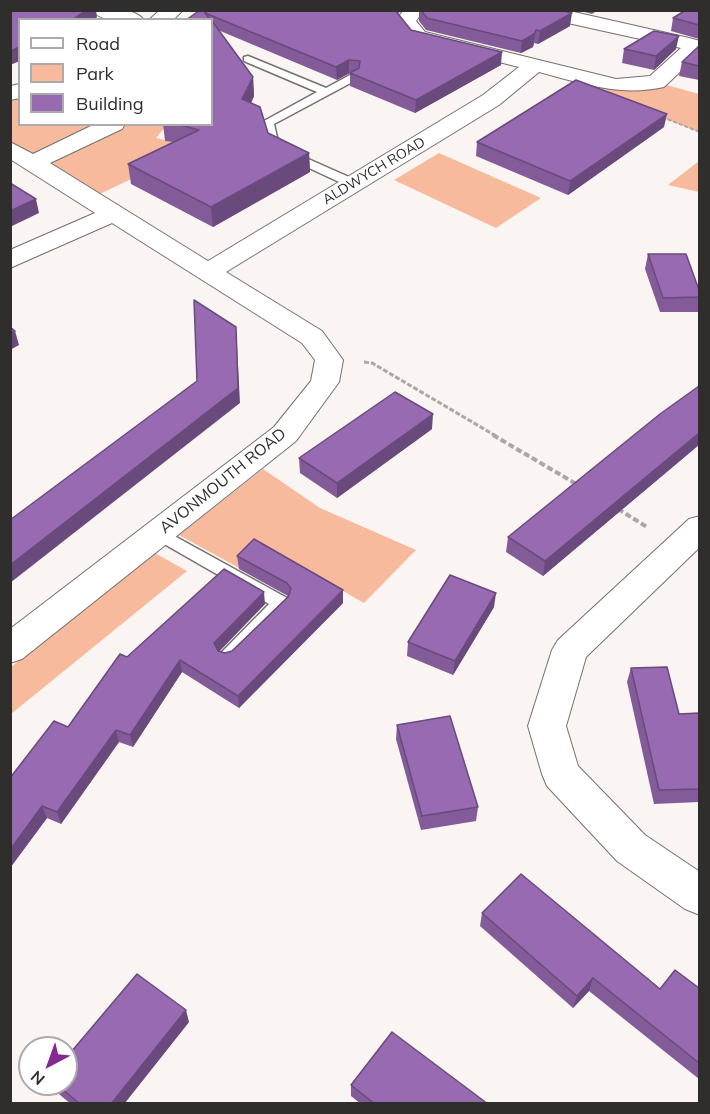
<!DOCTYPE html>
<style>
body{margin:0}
#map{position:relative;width:710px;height:1114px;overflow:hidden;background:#faf5f2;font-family:Mulish,sans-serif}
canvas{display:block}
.frame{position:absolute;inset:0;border:12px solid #302e2d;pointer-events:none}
.legend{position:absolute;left:18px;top:18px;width:195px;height:108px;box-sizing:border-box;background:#fff;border:2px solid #acabab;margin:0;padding:8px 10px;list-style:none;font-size:18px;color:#302e2d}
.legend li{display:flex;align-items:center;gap:12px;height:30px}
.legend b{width:30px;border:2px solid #acabab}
.north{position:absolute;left:18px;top:1036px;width:60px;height:60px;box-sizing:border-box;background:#fff;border:2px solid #acabab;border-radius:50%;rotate:221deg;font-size:16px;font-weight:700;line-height:24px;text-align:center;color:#302e2d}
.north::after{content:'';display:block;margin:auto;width:21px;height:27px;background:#852894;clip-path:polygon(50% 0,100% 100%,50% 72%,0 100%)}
</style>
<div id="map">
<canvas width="710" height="1114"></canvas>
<div class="frame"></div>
<ul class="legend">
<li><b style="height:8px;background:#fff"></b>Road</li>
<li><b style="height:16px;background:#f7ba9d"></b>Park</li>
<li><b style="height:16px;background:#976ab1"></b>Building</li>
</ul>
<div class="north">N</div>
</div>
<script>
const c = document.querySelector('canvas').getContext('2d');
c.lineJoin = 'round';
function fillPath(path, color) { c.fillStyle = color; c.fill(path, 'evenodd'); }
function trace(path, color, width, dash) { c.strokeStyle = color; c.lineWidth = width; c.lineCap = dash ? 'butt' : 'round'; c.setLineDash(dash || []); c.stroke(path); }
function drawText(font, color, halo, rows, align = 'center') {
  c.font = font + ' Mulish,sans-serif'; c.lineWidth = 4.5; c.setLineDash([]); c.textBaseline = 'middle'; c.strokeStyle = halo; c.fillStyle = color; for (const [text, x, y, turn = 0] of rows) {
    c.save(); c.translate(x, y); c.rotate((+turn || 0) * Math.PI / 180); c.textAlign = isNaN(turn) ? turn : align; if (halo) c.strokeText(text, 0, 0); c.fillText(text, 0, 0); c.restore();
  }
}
fillPath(new Path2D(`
 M656 82 699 94V132L603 95 610 84Z
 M19 90 20 124 167 125 156 138 186 145 165 163 89 199 11 149 10 94Z
 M439 153 541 198 496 228 394 180Z
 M699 161V192L668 185Z
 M263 469 320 508 416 550 364 603 263 545 239 568 179 535Z
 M153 552 187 571 11 714V667Z`), '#f7ba9d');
const lane = new Path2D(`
 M248 56 326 88 350 75H358V79L274 124 279 146 358 181V187H350L270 150 262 123 264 121 317 92 244 61V57Z
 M158 527 287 598 290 603 287 608 232 662 226 664 220 662 217 657 269 604 152 537 150 533 152 529Z`);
const street = new Path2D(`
 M92 10C107 10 133 6 144 20 128 20 102 24 92 10Z
 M404 10H424L416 21 425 32 616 79 650 76 681 48 536 16 529 14 527 10H565L689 38 700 41V53L664 87C620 97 581 83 539 72L499 105 226 272 322 331 343 360 339 382 296 441 22 659 10 663V629L274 427 311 381 315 360 302 343 112 223 10 268V250L95 213 10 159V142L33 154 95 124H125L122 129 50 163 208 261 483 95 519 67 411 40 395 21Z
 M700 516V547L586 657 566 726 578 766 645 835 700 872V915L685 909 617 861 547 786 542 774 528 726 552 650 558 640 689 519Z`);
const secondary = new Path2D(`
 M160 10H183L173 20H149Z
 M20 84V98L10 100V86Z`);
trace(lane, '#75706e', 3);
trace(street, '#75706e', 2);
trace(secondary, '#75706e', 2);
trace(new Path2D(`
 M662 117 700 132`), '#aba7a5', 2, [4, 2]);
trace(new Path2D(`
 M364 362 372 363 496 436`), '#aba7a5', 3, [5, 2]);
trace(new Path2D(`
 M493 435 578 485
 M618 509 647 527`), '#aba7a5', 4, [6, 3]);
fillPath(lane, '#fff');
fillPath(street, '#fff');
fillPath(secondary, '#fff');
fillPath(new Path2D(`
 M206 10H401L398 14 411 30 501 65 415 113 350 86V73L337 80 218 30 253 77 254 96 251 103 268 133 309 153 310 172 213 227 131 184 128 164 173 142 165 141 163 124H212V20H186L205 13 208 11Z
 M419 10H559L570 26 538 44 534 43 533 47 521 53 426 30 419 21Z
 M577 10H598L592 14Z
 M699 10V39L671 31 673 18Z
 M699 46V80L679 76 682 62Z
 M624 49H676L654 70 622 63Z
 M664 127 568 195 476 156 477 142Z
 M648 254 699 290V312H660L645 269Z
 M432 429 337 498 300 473 299 458Z
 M689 453 543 576 506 552 508 537Z
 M237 556 343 590V603L239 708 182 672 133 747 119 742 61 824 47 818 10 868V778L68 727 127 657 265 604 219 652 225 653 232 651 288 596 239 569Z
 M494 607 453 675 407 656 408 642Z
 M631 668 679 714 699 713V802L654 804 627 682Z
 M397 725 478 807 476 821 421 830 396 739Z
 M482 913 660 989 699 988V1079L589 991 573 1008 480 926Z
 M189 1022 124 1104H71L54 1090 51 1084H66Z
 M351 1085 488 1104H361L351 1096Z`), '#825b98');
fillPath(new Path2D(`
 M86 10H96L97 17 94 20H72Z
 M572 13 570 26 538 44 540 31Z
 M536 30 533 47 521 53 522 41Z
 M679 36 676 49 654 70 656 56Z
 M20 47V61L10 65V51Z
 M502 52 501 65 415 113 416 100Z
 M349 60V73L337 80 336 67Z
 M253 77 254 96 244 118 242 99Z
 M667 114 664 127 568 195 570 181Z
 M309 153 310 172 213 227 211 207Z
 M36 199 39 213 10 227V211Z
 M236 327 240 403 10 583V565L238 388Z
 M15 331 19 345 10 350V333Z
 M433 414 432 429 337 498V483Z
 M699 433V445L543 576 545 561Z
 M343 590V603L239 708 238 696Z
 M264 592 265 604 215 655 214 643Z
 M496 593 494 607 453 675 455 661Z
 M180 660 182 672 133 747 130 735Z
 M116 730 119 742 61 824 57 812Z
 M42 806 47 818 10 868V850Z
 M593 978 589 991 573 1008 577 996Z
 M186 1010 189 1022 124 1104H111Z`), '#6a4a7c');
const building = new Path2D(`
 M10 10H86L72 20H20V47L10 51Z
 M200 10H203L210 20H186Z
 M209 10H395L411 30 502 52 416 100 350 73 359 68 360 61 349 60 336 67 205 13Z
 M421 10H559L572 13 540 31 536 30 534 34 522 41 427 18Z
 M686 10H699V25L673 18Z
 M212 21 253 77 242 99 260 107 268 133 309 153 211 207 128 164 199 130 177 124H212Z
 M654 31 679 36 656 56 624 49Z
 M699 46V66L682 62Z
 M576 80 667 114 570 181 477 142Z
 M10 183 36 199 10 211Z
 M648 254H686L699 290V297L663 298Z
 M194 300 236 327 238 388 10 565V520L197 381Z
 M10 327 15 331 10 333Z
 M699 386V433L545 561 508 537 660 414Z
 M395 392 433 414 337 483 299 458Z
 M254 539 343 590 238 696 180 660 130 735 116 730 57 812 42 806 10 850V778L54 721 68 727 120 654 127 657 224 569 264 592 214 643 218 651 225 653 232 651 288 597 291 589 287 583 237 556Z
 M450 575 496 593 455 661 408 642Z
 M667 667 679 714 699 713V789L659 790 631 668Z
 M450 716 478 807 422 816 397 725Z
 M521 874 660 989 675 970 699 988V1063L593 978 577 996 482 913Z
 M137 974 186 1010 111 1104H80L56 1084H66V1058Z
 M392 1032 488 1104H375L351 1085Z`);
fillPath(building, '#976ab1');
trace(building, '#6a4a7c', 1.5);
drawText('14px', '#302e2d', '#fff', [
 ["ALDWYCH ROAD",374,171,-31]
]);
drawText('16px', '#302e2d', '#fff', [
 ["AVONMOUTH ROAD",223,481,-39]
]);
</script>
